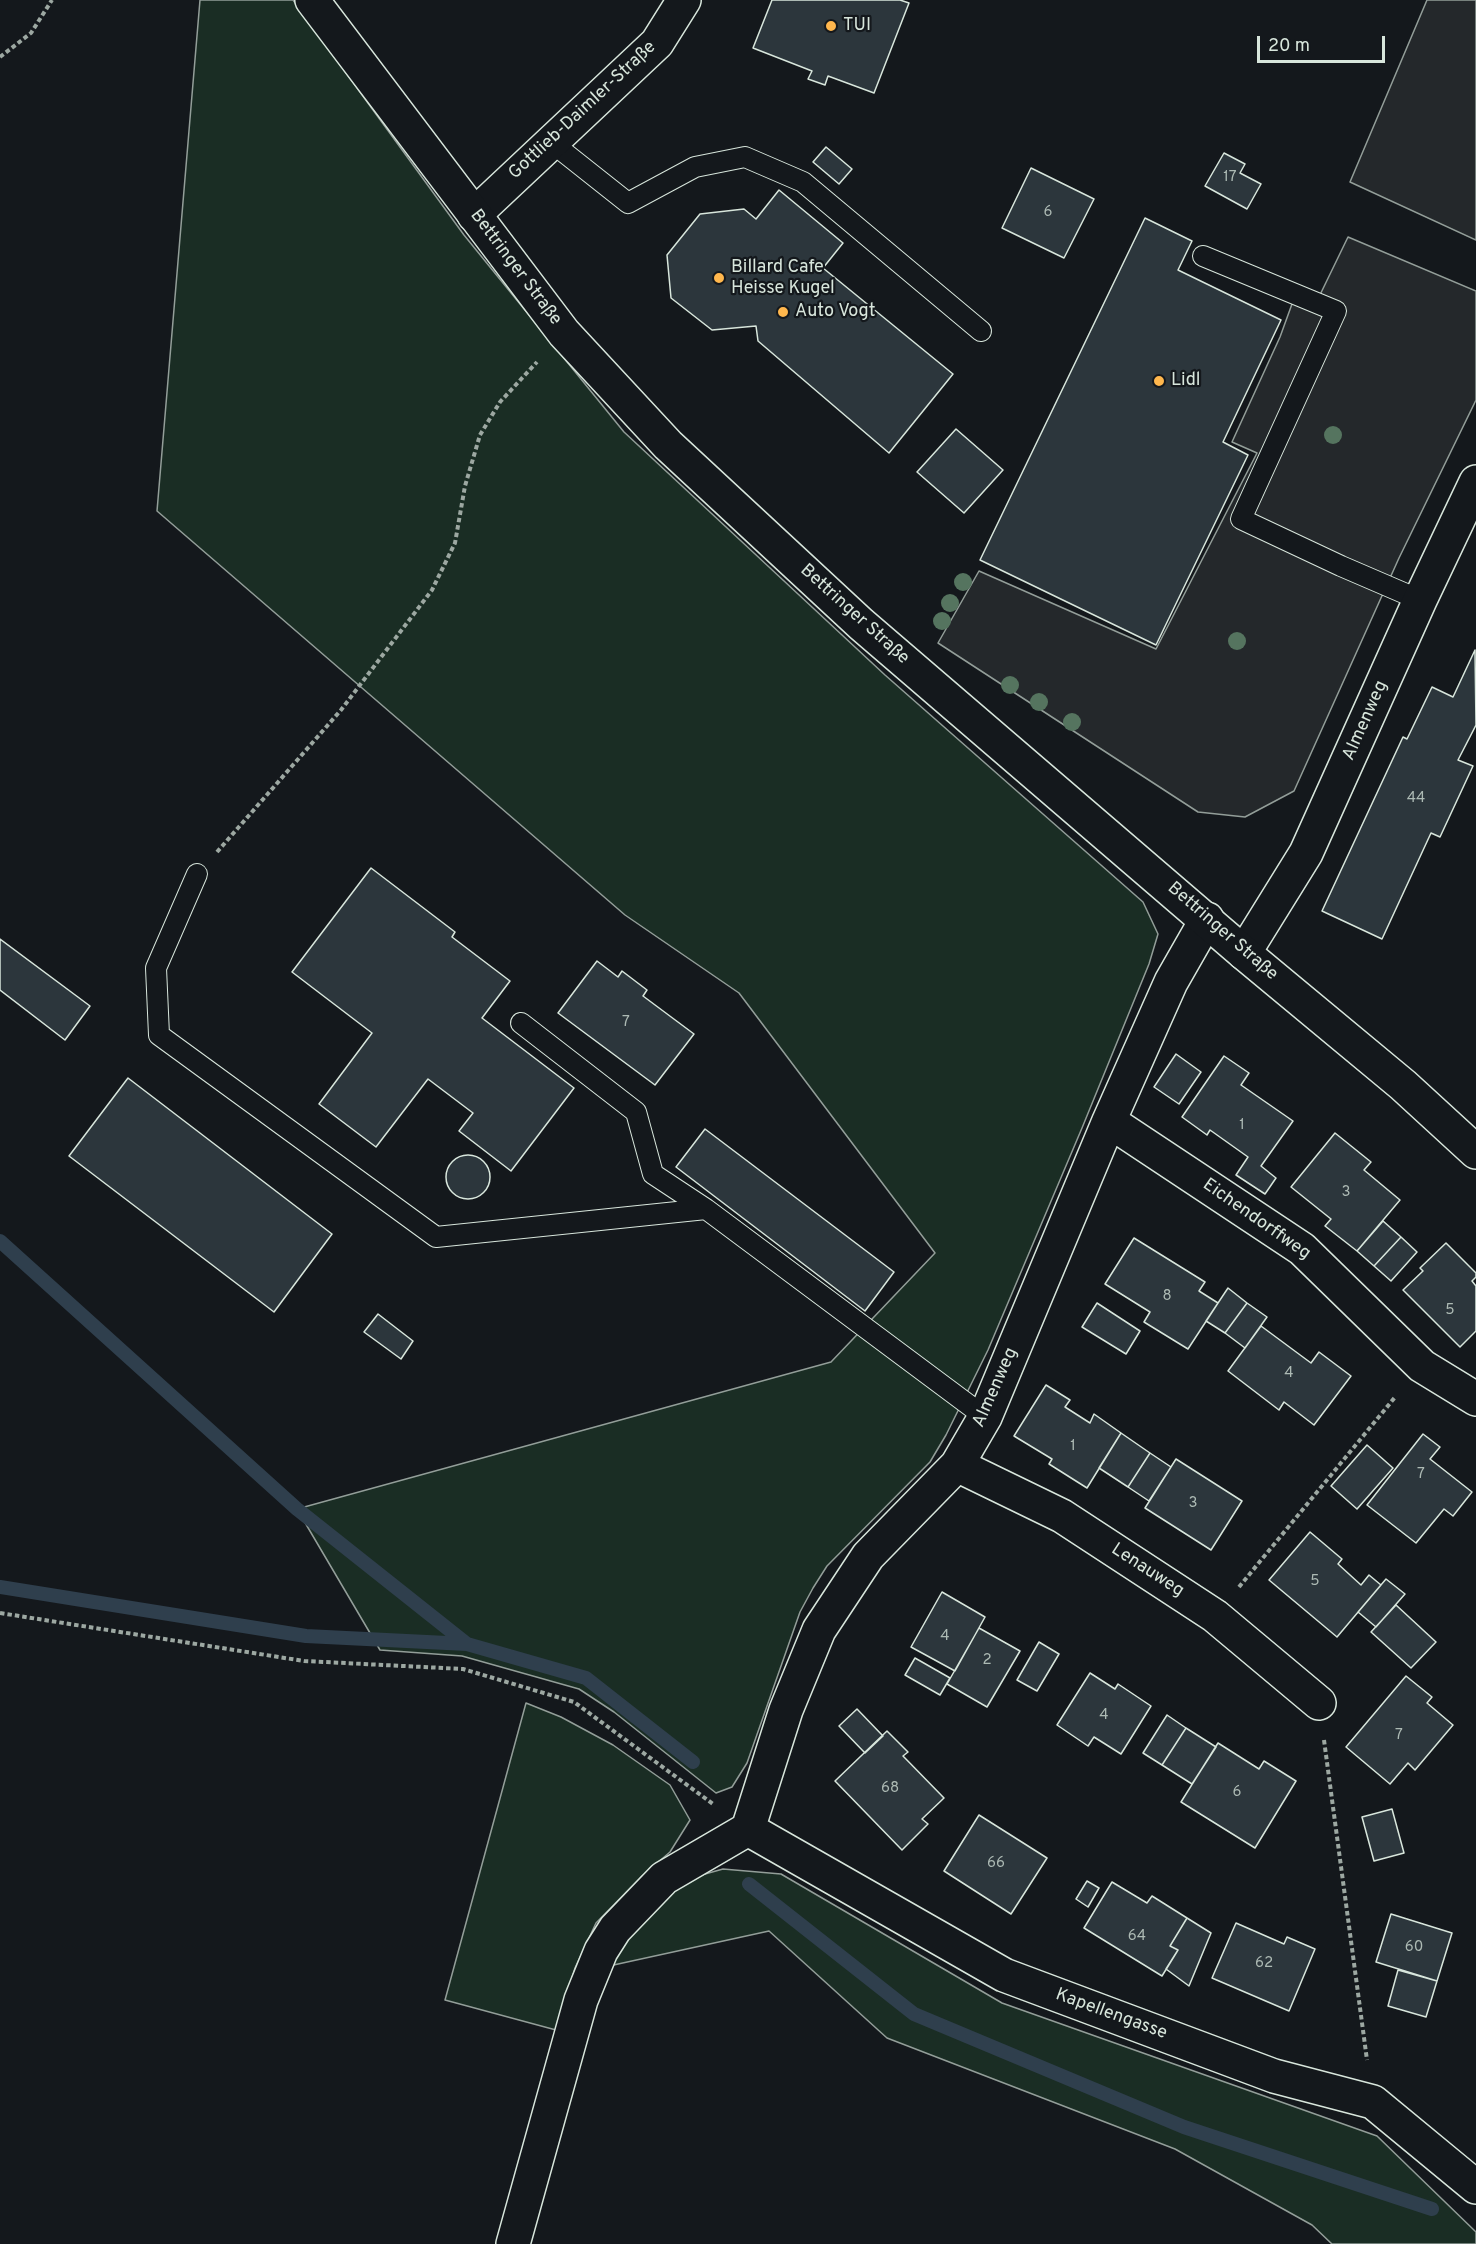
<!DOCTYPE html>
<meta charset="utf-8">
<style>
body{margin:0}
#map{position:relative;width:1476px;height:2244px;overflow:hidden;background:#14181c;font-family:Overpass,sans-serif}
canvas{display:block}
.scale{position:absolute;left:1257px;top:36px;width:128px;height:27px;box-sizing:border-box;border:3px solid #d8e6dc;border-top:0;padding-left:8px;font-size:18px;line-height:21px;white-space:nowrap;color:#d8e6dc;-webkit-text-stroke:4px #14181c;paint-order:stroke}
</style>
<div id="map">
<canvas width="1476" height="2244"></canvas>
<div class="scale">20 m</div>
</div>
<script>
const c = document.querySelector('canvas').getContext('2d');
c.lineJoin = 'round';
function fillPath(path, color) { c.fillStyle = color; c.fill(path, 'evenodd'); }
function trace(path, color, width, dash) { c.strokeStyle = color; c.lineWidth = width; c.lineCap = dash ? 'butt' : 'round'; c.setLineDash(dash || []); c.stroke(path); }
function drawText(font, color, halo, rows, align = 'center') {
  c.font = font + ' Overpass,sans-serif'; c.lineWidth = 4.5; c.setLineDash([]); c.textBaseline = 'middle'; c.strokeStyle = halo; c.fillStyle = color; for (const [text, x, y, turn = 0] of rows) {
    c.save(); c.translate(x, y); c.rotate((+turn || 0) * Math.PI / 180); c.textAlign = isNaN(turn) ? turn : align; if (halo) c.strokeText(text, 0, 0); c.fillText(text, 0, 0); c.restore();
  }
}
const green = new Path2D(`
 M200 0H293L464 235 624 432 885 675 1143 902 1158 934 1149 964 1082 1128 988 1350 946 1435 930 1462 827 1566 813 1588 800 1612 747 1763 732 1787 716 1793 614 1712 579 1689 462 1656 380 1650 297 1509 831 1362 935 1253 739 993 625 915 157 511Z
 M526 1703 561 1717 613 1745 670 1785 690 1820 670 1852 642 1876 596 1923 575 1968 556 2030 445 2000Z
 M723 1869 781 1874 1002 2003 1377 2136 1476 2232V2244H1332L1312 2225 1175 2149 887 2038 769 1931 609 1966 622 1941 680 1881Z`);
fillPath(green, '#1a2d24');
trace(green, '#939e99', 1.5);
const parking = new Path2D(`
 M1427 0H1476V240L1350 182Z
 M1348 237 1476 291V400L1399 558 1294 791 1245 817 1198 812 938 643 979 571 1156 649 1257 453 1232 442 1280 337 1296 293 1317 301Z`);
fillPath(parking, '#24282b');
trace(parking, '#939e99', 1.5);
trace(new Path2D(`
 M0 1241 297 1509 467 1644
 M0 1587 306 1636 467 1644 586 1678 693 1762
 M749 1884 914 2014 1184 2127 1432 2209`), '#2f3f4d', 14);
const building = new Path2D(`
 M772 0H900L909 3 874 93 828 76 825 85 808 79 812 71 753 48Z
 M826 147 852 169 839 184 813 162Z
 M1224 153 1245 164 1240 173 1261 184 1247 209 1205 186Z
 M1031 168 1094 199 1064 258 1002 228Z
 M779 190 843 243 823 268 953 374 889 453 758 341 756 326 712 330 671 298 667 255 700 214 744 209 756 219Z
 M1145 218 1192 241 1178 270 1281 320 1223 442 1248 455 1156 645 980 560Z
 M956 429 1003 470 964 513 917 472Z
 M1475 650 1476 725 1458 760 1473 766 1440 837 1431 833 1382 939 1322 911 1403 737 1407 739 1432 687 1453 697Z
 M371 868 455 932 452 937 510 981 482 1018 574 1088 511 1171 459 1131 473 1113 428 1079 376 1147 319 1104 372 1033 292 972Z
 M0 939 90 1006 65 1040 0 990Z
 M597 961 618 977 622 971 647 990 643 996 694 1034 655 1085 558 1013Z
 M1176 1054 1201 1072 1179 1104 1154 1087Z
 M1224 1056 1249 1073 1241 1085 1293 1121 1261 1166 1276 1178 1265 1194 1236 1175 1248 1157 1210 1130 1207 1135 1182 1117Z
 M128 1078 332 1234 274 1312 69 1156Z
 M705 1129 894 1272 865 1311 676 1167Z
 M1335 1133 1371 1162 1364 1170 1400 1200 1357 1251 1325 1226 1331 1219 1291 1187Z
 M446 1177a22 22 0 1 1 44 0a22 22 0 1 1-44 0Z
 M1383 1221 1401 1237 1374 1266 1357 1251Z
 M1401 1237 1417 1252 1391 1281 1374 1266Z
 M1134 1238 1205 1282 1199 1291 1218 1303 1188 1349 1144 1322 1150 1312 1105 1284Z
 M1446 1243 1476 1273V1277L1472 1281 1476 1286V1331L1460 1347 1403 1290 1423 1271 1420 1268Z
 M1228 1288 1247 1303 1225 1333 1206 1321Z
 M1097 1303 1140 1331 1126 1354 1082 1327Z
 M1247 1303 1267 1317 1245 1348 1225 1333Z
 M378 1314 413 1341 401 1359 364 1332Z
 M1261 1326 1311 1363 1319 1352 1351 1376 1314 1425 1284 1402 1279 1410 1228 1371Z
 M1046 1385 1070 1400 1065 1407 1090 1423 1094 1414 1121 1433 1087 1488 1049 1464 1052 1459 1014 1436Z
 M1121 1433 1150 1453 1128 1487 1099 1468Z
 M1423 1434 1440 1447 1430 1459 1472 1492 1453 1516 1444 1509 1416 1543 1367 1505Z
 M1367 1445 1393 1468 1357 1509 1331 1486Z
 M1150 1453 1171 1467 1149 1501 1128 1487Z
 M1176 1459 1242 1501 1211 1550 1145 1508Z
 M1310 1532 1342 1559 1338 1564 1361 1585 1369 1575 1381 1585 1337 1637 1269 1580Z
 M1386 1579 1405 1594 1376 1627 1358 1612Z
 M942 1592 985 1617 955 1671 911 1647Z
 M1396 1605 1436 1642 1411 1668 1371 1632Z
 M979 1628 1020 1651 987 1707 947 1684Z
 M1039 1642 1059 1654 1037 1691 1017 1680Z
 M915 1658 950 1678 940 1695 905 1675Z
 M1090 1673 1115 1689 1118 1684 1151 1706 1121 1754 1094 1737 1088 1746 1057 1725Z
 M1406 1676 1432 1697 1427 1703 1453 1725 1415 1770 1408 1763 1390 1784 1346 1747Z
 M857 1709 883 1736 865 1753 839 1726Z
 M1167 1715 1186 1728 1162 1765 1143 1753Z
 M1186 1728 1216 1747 1192 1784 1162 1765Z
 M887 1731 908 1752 903 1756 944 1798 922 1819 928 1824 902 1850 835 1781Z
 M1218 1743 1259 1769 1264 1761 1296 1781 1255 1848 1181 1802Z
 M1392 1809 1404 1853 1374 1861 1362 1817Z
 M979 1815 1047 1858 1011 1914 944 1871Z
 M1087 1881 1099 1888 1088 1907 1076 1899Z
 M1112 1882 1147 1903 1152 1896 1187 1918 1170 1946 1178 1950 1162 1976 1084 1928Z
 M1391 1914 1452 1933 1437 1981 1376 1962Z
 M1187 1918 1211 1933 1189 1986 1166 1969 1178 1950 1170 1946Z
 M1236 1923 1284 1944 1287 1937 1315 1949 1289 2011 1212 1978Z
 M1398 1970 1437 1981 1426 2017 1388 2006Z`);
fillPath(building, '#2c363c');
trace(building, '#d8e6dc', 1.5);
const service = new Path2D(`
 M551 142 628 203 695 167 745 157 803 182 981 331
 M1203 256 1336 311 1241 519 1341 566 1420 600
 M197 874 156 968 159 1035 436 1237 706 1209 985 1417
 M521 1023 636 1112 653 1174 706 1209`);
const minor = new Path2D(`
 M474 215 657 43 684 0
 M1244 953 1306 853 1420 600 1476 482
 M1109 1121 1302 1249 1422 1366 1476 1399
 M957 1465 1062 1516 1215 1616 1319 1703
 M748 1829 786 1710 819 1630 868 1556 957 1465 985 1417 1109 1121 1171 982 1207 919
 M748 1829 1004 1975 1274 2076 1373 2102 1476 2187
 M513 2244 581 2000 601 1951 615 1929 664 1878 748 1829`);
const tertiary = new Path2D(`
 M312 0 564 333 668 445 861 624 1244 953 1403 1085 1476 1152`);
trace(service, '#d8e6dc', 22);
trace(minor, '#d8e6dc', 36);
trace(tertiary, '#d8e6dc', 36);
trace(new Path2D(`
 M0 57 31 33 52 0
 M217 852 341 710 432 590 455 543 465 486 480 435 500 402 537 362
 M1239 1587 1396 1396
 M0 1613 304 1661 463 1669 574 1702 713 1804
 M1324 1740 1367 2060`), '#9da8a2', 4, [4.5, 3]);
trace(service, '#14181c', 20);
trace(minor, '#14181c', 33);
trace(tertiary, '#14181c', 33);
c.fillStyle = '#55745f';
for (const [x, y] of [
 [1333,435],
 [963,582],
 [950,603],
 [942,621],
 [1237,641],
 [1010,685],
 [1039,702],
 [1072,722]
]) { c.beginPath(); c.arc(x, y, 9, 0, 2 * Math.PI); c.fill(); }
for (const [x, y, r, color] of [
 [831,26,6,"#ffb74d"],
 [719,278,6,"#ffb74d"],
 [783,312,6,"#ffb74d"],
 [1159,381,6,"#ffb74d"]
]) { const dot = new Path2D(); dot.arc(x, y, r, 0, 2 * Math.PI); c.fillStyle = color; c.fill(dot); trace(dot, '#14181c', 2); }
drawText('15px', '#adbab4', null, [
 ["17",1230,178],
 ["6",1048,213],
 ["44",1416,799],
 ["7",626,1023],
 ["1",1242,1126],
 ["3",1346,1193],
 ["8",1167,1297],
 ["5",1450,1311],
 ["4",1289,1374],
 ["1",1073,1447],
 ["7",1421,1475],
 ["3",1193,1504],
 ["5",1315,1582],
 ["4",945,1637],
 ["2",987,1661],
 ["4",1104,1716],
 ["7",1399,1736],
 ["68",890,1789],
 ["6",1237,1793],
 ["66",996,1864],
 ["64",1137,1937],
 ["60",1414,1948],
 ["62",1264,1964]
]);
drawText('18px', '#d8e6dc', '#14181c', [
 ["TUI",843,26],
 ["Billard Cafe",731,268],
 ["Heisse Kugel",731,289],
 ["Auto Vogt",795,312],
 ["Lidl",1171,381]
], 'left');
drawText('18px', '#d8e6dc', '#14181c', [
 ["Gottlieb-Daimler-Straße",583,111,-43],
 ["Bettringer Straße",515,268,53],
 ["Bettringer Straße",854,615,42],
 ["Almenweg",1366,721,-66],
 ["Bettringer Straße",1222,932,41],
 ["Eichendorffweg",1256,1220,35],
 ["Almenweg",996,1388,-66],
 ["Lenauweg",1147,1571,33],
 ["Kapellengasse",1111,2015,20]
]);
</script>
